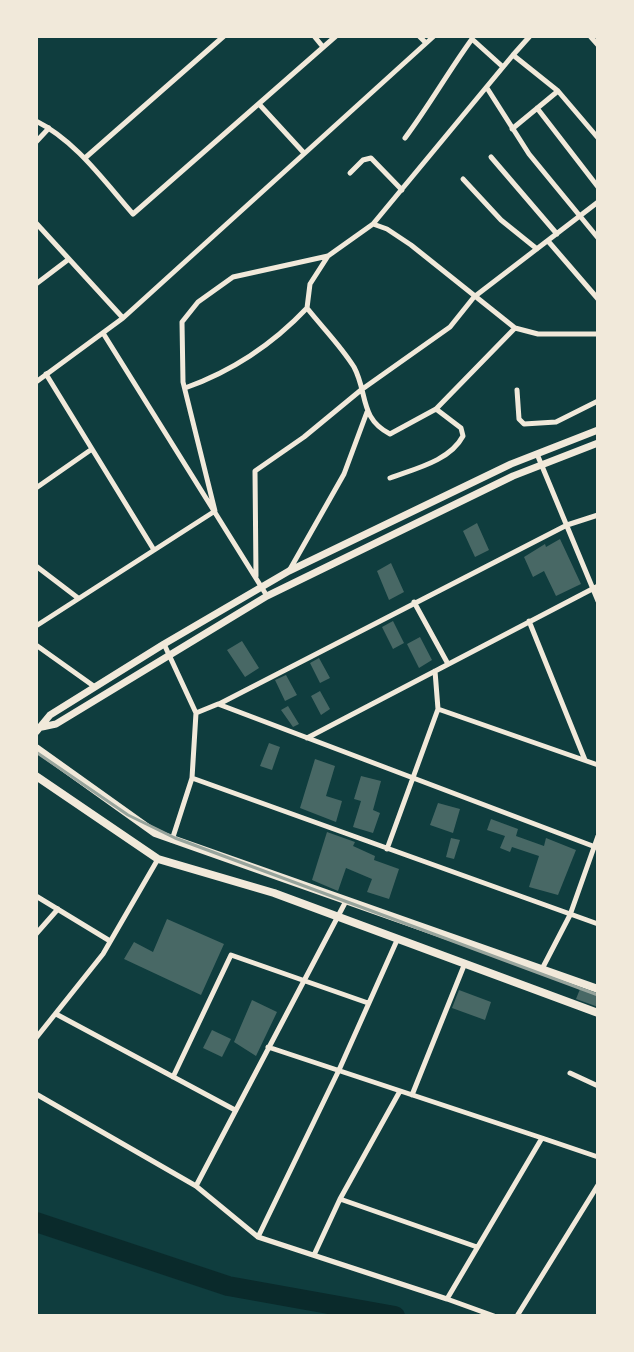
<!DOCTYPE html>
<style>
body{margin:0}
#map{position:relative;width:634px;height:1352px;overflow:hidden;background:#0f3d3e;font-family:"Work Sans",sans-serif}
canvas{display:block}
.frame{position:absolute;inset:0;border:38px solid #f1e9da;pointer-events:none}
</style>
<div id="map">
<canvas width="634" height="1352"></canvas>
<div class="frame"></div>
</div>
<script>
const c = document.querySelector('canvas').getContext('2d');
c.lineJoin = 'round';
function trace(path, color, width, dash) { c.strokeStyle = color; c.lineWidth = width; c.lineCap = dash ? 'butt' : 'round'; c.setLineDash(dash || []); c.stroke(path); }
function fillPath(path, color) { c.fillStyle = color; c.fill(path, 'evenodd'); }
trace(new Path2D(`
 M36 1222 228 1286 395 1316`), '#0a2a2b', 20);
fillPath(new Path2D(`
 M477 523 489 550 475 557 463 531Z
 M560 539 581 584 556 596 544 571 533 577 524 557 545 544 546 547Z
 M391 563 404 592 389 600 377 571Z
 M393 621 404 643 393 649 382 627Z
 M420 637 432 660 419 668 407 644Z
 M242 641 259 668 245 677 227 650Z
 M319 658 330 678 320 683 310 663Z
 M286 675 297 695 285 701 275 680Z
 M320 691 330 709 321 715 311 696Z
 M288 706 299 724 293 727 281 710Z
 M269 743 280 747 272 770 260 766Z
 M315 759 335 766 326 796 342 801 336 822 300 808Z
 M361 776 381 781 373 810 380 813 373 833 353 827 361 801 354 799Z
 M438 803 460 809 453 833 430 825Z
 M491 819 518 829 516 836 544 846 546 838 576 850 558 895 529 887 539 856 512 847 510 852 500 848 505 836 487 830Z
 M327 832 355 842 353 846 375 856 374 860 399 869 389 899 367 892 372 879 346 868 338 891 312 880Z
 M451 838 460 840 454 859 446 857Z
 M167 919 224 944 201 995 124 959 134 942 153 952Z
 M580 989 598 995V1007L576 999Z
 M459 990 491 1002 485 1020 452 1008Z
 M252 1000 277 1012 256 1056 234 1042Z
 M212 1030 231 1039 222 1057 203 1048Z`), '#486865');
trace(new Path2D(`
 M314 36 323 47
 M419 36 426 43
 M530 36 513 55 558 91 598 138
 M590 36 598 45
 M487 88 529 154 598 238
 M259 104 304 153
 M537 108 598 187
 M36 121C76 141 104 181 133 214L336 36
 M512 129 558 91
 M405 138C429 106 448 72 472 39L503 67
 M36 142 49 128
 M491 157 557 234
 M85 158 224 36
 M350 173 363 160 371 158 402 190
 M463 179 501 220 537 249
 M36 223 123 318
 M373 224 513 55
 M548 241 598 299
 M328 256 310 284 307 308C322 327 341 346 354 367 368 393 359 418 390 434L436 409 515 328
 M36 284 69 259
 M103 333 267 596
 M46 374 154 550
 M36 382 123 318 434 36
 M185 388C233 371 272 345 307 308
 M517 390 519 419 524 424 556 422 598 401
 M537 454 598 601
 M390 478C414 469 450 461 463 436L461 428 436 409
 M36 488 92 449
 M36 566 78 598
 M289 571 344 474 367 412
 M256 576 255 471 304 437 361 390 450 327 474 297 598 202
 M414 602 448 664
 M529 621 585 760
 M36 626 215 511 183 382 182 322 198 302 233 277 328 256 373 224 387 229 411 245 515 328 538 334H598
 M164 644 196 713 192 778 172 840
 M36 645 95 687
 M219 704 567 525 598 515
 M438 709 598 765
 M196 713 218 704 598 848
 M307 738 598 586
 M192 778 598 924
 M387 849 438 709 435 671
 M36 896 110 941
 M36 934 58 909
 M542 969 570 915 598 836
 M56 1014 235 1110
 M36 1038 103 954 158 859
 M268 1047 542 1138
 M570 1073 598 1086
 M173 1077 231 955 368 1003
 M36 1094 196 1186 346 901
 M412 1095 465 963
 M196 1186 258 1237 339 1070 398 938
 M340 1199 400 1091
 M258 1237 447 1299
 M314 1255 340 1199 477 1247
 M494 1316 447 1299 542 1138 598 1157
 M517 1316 598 1185`), '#f1e9da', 5);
trace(new Path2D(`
 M42 727 56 724 267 596 513 476 598 443
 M36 732 50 715 164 644 289 571 511 464 598 430`), '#f1e9da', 7);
trace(new Path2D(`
 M36 748 155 833 598 989
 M36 776 158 859 274 893 598 1013`), '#f1e9da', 8);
trace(new Path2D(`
 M36 752 128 815 175 838 598 995`), '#97a49c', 3);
</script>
